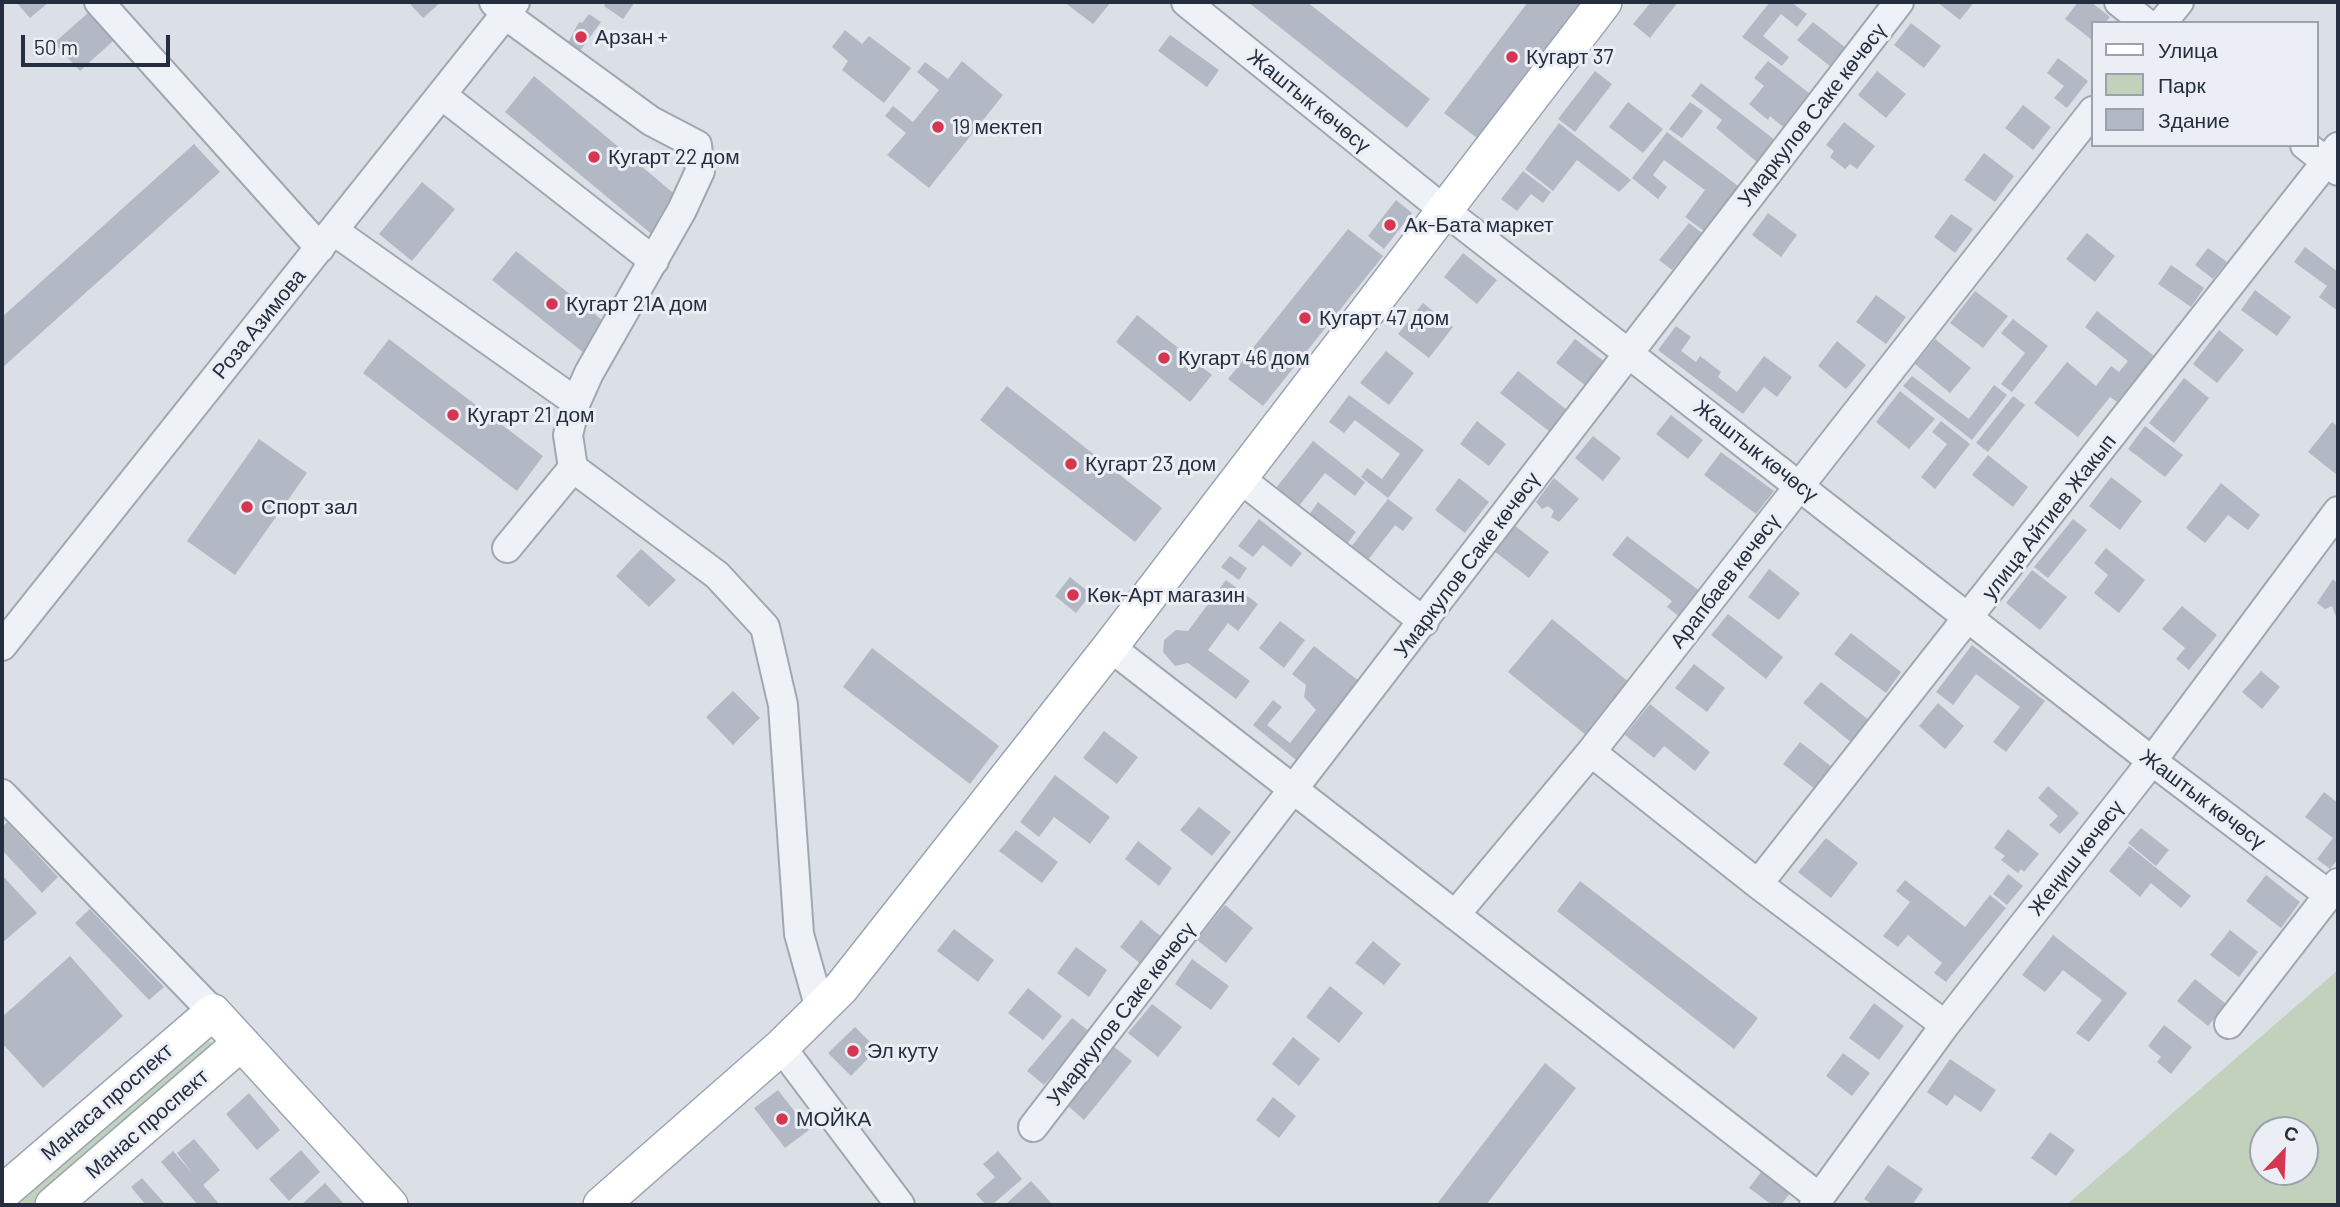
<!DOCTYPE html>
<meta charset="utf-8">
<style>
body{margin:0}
#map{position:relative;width:2340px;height:1207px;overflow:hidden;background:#dbe0e7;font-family:Barlow,sans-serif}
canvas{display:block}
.frame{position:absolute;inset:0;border:4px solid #252e3e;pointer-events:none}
.legend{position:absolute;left:2091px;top:21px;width:228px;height:126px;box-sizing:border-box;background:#ebeff5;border:2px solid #9ca2ac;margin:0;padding:9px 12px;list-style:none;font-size:21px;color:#252e3e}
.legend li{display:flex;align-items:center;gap:14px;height:35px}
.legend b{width:35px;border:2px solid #9ca2ac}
.north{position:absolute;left:2249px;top:1116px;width:70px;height:70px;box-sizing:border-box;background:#ebeff5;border:2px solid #9ca2ac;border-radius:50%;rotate:23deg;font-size:19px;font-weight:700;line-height:28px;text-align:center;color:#252e3e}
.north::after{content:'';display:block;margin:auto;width:24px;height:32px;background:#d63652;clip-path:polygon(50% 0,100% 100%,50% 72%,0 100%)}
.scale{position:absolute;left:21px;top:35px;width:149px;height:32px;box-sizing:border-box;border:4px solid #252e3e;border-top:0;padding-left:9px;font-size:21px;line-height:24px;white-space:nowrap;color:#252e3e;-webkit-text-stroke:5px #ebeff5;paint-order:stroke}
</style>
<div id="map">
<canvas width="2340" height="1207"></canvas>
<div class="frame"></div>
<ul class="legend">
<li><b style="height:9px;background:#fff"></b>Улица</li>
<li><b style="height:19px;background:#c2d1bc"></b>Парк</li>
<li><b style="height:19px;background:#b2b9c4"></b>Здание</li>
</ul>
<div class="north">С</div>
<div class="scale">50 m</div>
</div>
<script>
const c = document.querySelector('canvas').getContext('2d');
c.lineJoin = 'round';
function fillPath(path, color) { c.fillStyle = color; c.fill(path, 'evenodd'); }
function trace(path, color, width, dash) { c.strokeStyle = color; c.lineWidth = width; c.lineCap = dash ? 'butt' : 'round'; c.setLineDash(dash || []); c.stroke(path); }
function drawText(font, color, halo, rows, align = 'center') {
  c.font = font + ' Barlow,sans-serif'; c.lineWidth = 6; c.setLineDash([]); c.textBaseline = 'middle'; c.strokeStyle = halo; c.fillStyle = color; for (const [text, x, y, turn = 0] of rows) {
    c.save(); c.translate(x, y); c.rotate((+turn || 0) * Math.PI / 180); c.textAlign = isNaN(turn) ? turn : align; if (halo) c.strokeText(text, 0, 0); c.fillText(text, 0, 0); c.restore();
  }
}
fillPath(new Path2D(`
 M2338 970V1205H2066ZM2263 1130H2305V1172H2263Z
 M205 1041 211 1042V1049L33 1205H10Z`), '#c2d1bc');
fillPath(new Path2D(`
 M16 2H49L30 18Z
 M408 2H441L423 18Z
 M607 2H635L623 19 604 6Z
 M1064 2H1111L1093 24Z
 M1248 2H1307L1430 99 1407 128Z
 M1528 2H1581L1477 138 1444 113Z
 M1651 2H1678L1650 38 1633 24Z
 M1770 2H1791L1807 14 1797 27 1781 14 1763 36 1789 57 1782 66 1742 37Z
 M1937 2H1974L1960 20Z
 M2078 2H2091L2110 17 2105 23H2093L2092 40 2065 19Z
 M89 12 114 40 80 71 54 43Z
 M589 14 601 22 580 51 568 43 579 22 582 23Z
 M1813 22 1846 48 1831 67 1797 40Z
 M1911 23 1941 46 1924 68 1894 45Z
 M845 30 862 44 869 36 911 68 884 103 842 70 848 61 832 47Z
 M1170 35 1219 70 1207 87 1158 51Z
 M2058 58 2088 81 2067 108 2054 98 2064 86 2047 73Z
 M962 61 1003 95 929 188 887 155 906 133 885 116 893 106 913 122 939 90 917 72 925 62 948 79Z
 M1768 61 1809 93 1783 127 1770 116 1768 120 1749 104 1764 86 1754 78Z
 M1595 71 1612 84 1575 132 1558 119Z
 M1877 71 1906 94 1886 118 1858 95Z
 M534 76 684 202 655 237 505 112Z
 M1701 83 1775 140 1757 162 1716 128 1722 120 1691 96Z
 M1628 102 1663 129 1643 153 1609 127Z
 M1690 102 1703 111 1682 138 1669 129Z
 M2023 105 2051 127 2033 150 2005 128Z
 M1844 122 1875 146 1857 169 1850 164 1845 169 1830 157 1834 151 1826 145Z
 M1559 123 1631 180 1619 192 1577 160 1553 191 1525 169Z
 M1667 132 1738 186 1704 231 1685 217 1705 190 1664 160 1653 175 1667 187 1658 199 1632 178Z
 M194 144 220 172 2 368V317Z
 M1984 153 2014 176 1995 202 1964 180Z
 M1523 171 1551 192 1543 203 1531 194 1517 211 1501 199Z
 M422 182 455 209 412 261 379 234Z
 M1396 200 1412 213 1384 249 1368 236Z
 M1768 213 1797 235 1781 257 1752 235Z
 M1951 214 1973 229 1955 253 1934 237Z
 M1689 223 1702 233 1672 270 1659 260Z
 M1348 229 1383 256 1263 406 1228 379Z
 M2087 233 2115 256 2095 282 2066 259Z
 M2305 247 2338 272V311L2319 297 2327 286 2294 262Z
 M2208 248 2227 262 2213 279 2195 265Z
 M516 251 612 328 589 357 492 280Z
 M1463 253 1497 280 1477 304 1444 277Z
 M2171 265 2204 288 2191 307 2158 284Z
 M2255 290 2291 317 2277 336 2241 310Z
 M1975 291 2008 316 1983 348 1950 323Z
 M1876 295 1906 317 1886 344 1856 322Z
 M1423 303 1453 327 1429 358 1398 334Z
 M2097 311 2154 356 2117 402 2110 397 2078 437 2034 403 2067 362 2096 386 2111 366 2119 372 2128 361 2085 327Z
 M1137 315 1212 375 1190 402 1116 342Z
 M2013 319 2048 346 2012 392 2001 384 2025 353 2001 333Z
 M1676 326 1691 337 1681 351 1696 362 1700 356 1721 372 1718 377 1737 392 1764 356 1792 377 1777 397 1764 387 1743 414 1658 350Z
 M2219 330 2244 350 2217 383 2193 364Z
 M389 339 543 456 517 491 363 373Z
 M1575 339 1605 362 1586 386 1556 363Z
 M1935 339 1971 368 1950 393 1915 364Z
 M1837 341 1866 365 1846 389 1818 366Z
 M1386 351 1414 373 1389 405 1360 383Z
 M1518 371 1567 410 1550 432 1500 393Z
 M1912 376 1969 419 1994 385 2007 395 1972 440 1903 386Z
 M2184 378 2209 398 2174 443 2149 423Z
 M1007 386 1162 508 1135 542 980 420Z
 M1900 391 1935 419 1909 449 1876 422Z
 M1349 395 1424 450 1388 498 1361 477 1367 468 1382 479 1400 454 1355 420 1344 433 1329 422Z
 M2013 396 2025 405 1988 452 1976 443Z
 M1671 415 1703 440 1688 459 1656 434Z
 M1477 421 1506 444 1489 466 1460 444Z
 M1941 421 1970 444 1935 489 1921 477 1947 444 1932 432Z
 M2332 422 2338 427 2336 474 2308 452Z
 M2145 426 2183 455 2165 477 2128 449Z
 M1593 436 1621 458 1603 481 1575 458Z
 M259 439 307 473 235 575 187 541Z
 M1313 441 1365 482 1355 496 1325 473 1299 506 1276 488Z
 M1721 452 1774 491 1756 514 1704 475Z
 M1988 455 2028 487 2013 507 1972 475Z
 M2111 477 2142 501 2120 530 2089 506Z
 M1459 478 1489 502 1465 533 1435 510Z
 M1554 478 1579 499 1559 522 1551 517 1554 511 1548 506 1542 509 1536 502Z
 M2221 483 2260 515 2248 530 2228 515 2205 543 2186 528Z
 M1388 499 1413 518 1403 531 1395 525 1368 560 1351 547Z
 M1318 502 1356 532 1347 544 1309 515Z
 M1259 519 1302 553 1291 567 1263 545 1253 557 1238 546Z
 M2073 519 2087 530 2048 578 2034 567Z
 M1514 525 1549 552 1529 578 1494 551Z
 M1627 536 1701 592 1681 618 1667 607 1672 601 1612 555Z
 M2106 548 2145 580 2119 613 2094 593 2108 575 2094 563Z
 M641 549 676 580 649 607 616 576Z
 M1230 556 1247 568 1239 580 1221 567Z
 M1769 569 1800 593 1779 620 1748 597Z
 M2032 570 2067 597 2040 630 2006 603Z
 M1070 577 1091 594 1076 613 1055 596Z
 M2333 579 2338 584V622L2332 606 2325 609 2317 603Z
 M1226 580 1258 604 1238 631 1228 623 1208 650 1250 681 1236 699 1188 663 1175 666 1163 652 1164 640 1176 630 1188 631Z
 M2182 606 2217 635 2189 670 2176 659 2185 648 2162 629Z
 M1728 614 1783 657 1766 679 1711 635Z
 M1552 619 1630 683 1587 736 1508 672Z
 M1280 621 1305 640 1284 668 1259 648Z
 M1851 633 1901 672 1886 693 1834 654Z
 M1972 645 2045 701 2006 752 1993 742 2020 707 1976 674 1953 705 1936 692Z
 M1314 646 1359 681 1296 760 1253 725 1273 700 1282 707 1267 725 1290 743 1316 710 1304 697 1306 685 1292 674Z
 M872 648 999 746 970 784 843 687Z
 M1694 664 1725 688 1707 712 1675 688Z
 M2261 671 2280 687 2262 709 2242 692Z
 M1821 682 1870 721 1852 743 1803 703Z
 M733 691 760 718 733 745 706 717Z
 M1938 703 1964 726 1945 749 1919 726Z
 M1650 704 1710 752 1695 771 1664 746 1654 758 1625 735Z
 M1104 731 1138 757 1117 784 1083 758Z
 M1800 742 1832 767 1815 789 1783 764Z
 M1055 775 1110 817 1090 844 1054 817 1039 837 1020 822Z
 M2048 786 2079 813 2060 834 2049 825 2058 816 2038 798Z
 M2324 792 2338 803V859L2330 869 2317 859 2333 838 2305 817Z
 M1199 807 1231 832 1212 856 1180 830Z
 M7 822 58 877 42 893 2 850V828Z
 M2141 828 2169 850 2156 866 2128 843Z
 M2008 829 2039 854 2024 872 2021 869 2018 873 2001 860 2005 856 1994 848Z
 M1016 830 1058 862 1042 883 999 851Z
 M1826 838 1858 863 1831 898 1798 872Z
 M1138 841 1172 868 1159 886 1125 859Z
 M2129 846 2191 896 2181 908 2151 883 2140 897 2109 871Z
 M2008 874 2023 886 2007 905 1993 894Z
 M2 875 37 913 2 943Z
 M2266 875 2300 902 2281 928 2246 901Z
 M1905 880 1965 927 1990 895 2006 908 1946 982 1934 973 1942 963 1908 935 1898 947 1883 936 1910 902 1896 891Z
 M1580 881 1758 1018 1734 1049 1557 911Z
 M1225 905 1253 928 1226 963 1197 940Z
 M90 909 164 987 149 1000 75 923Z
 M1141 920 1163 938 1142 965 1120 947Z
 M954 929 994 960 978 982 937 951Z
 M2230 930 2258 952 2239 977 2210 955Z
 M2053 935 2127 993 2089 1042 2076 1033 2102 1000 2063 970 2045 992 2022 975Z
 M1373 941 1401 964 1384 985 1355 963Z
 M1076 947 1107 970 1089 997 1057 973Z
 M70 956 123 1016 43 1088 2 1043V1017Z
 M1192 959 1229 986 1211 1010 1175 984Z
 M2195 979 2226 1004 2208 1026 2177 1001Z
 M1330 986 1363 1013 1339 1043 1306 1017Z
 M1028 988 1062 1016 1043 1040 1008 1013Z
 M1874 1003 1904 1026 1879 1060 1849 1038Z
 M1152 1004 1182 1027 1158 1057 1128 1033Z
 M1072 1018 1090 1032 1044 1085 1027 1071Z
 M2164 1025 2192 1047 2171 1074 2157 1062 2161 1057 2148 1046Z
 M855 1027 877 1049 851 1076 828 1053Z
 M1293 1037 1320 1059 1299 1086 1272 1064Z
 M1113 1046 1132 1061 1084 1120 1067 1105Z
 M1843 1053 1870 1073 1852 1096 1826 1076Z
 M1950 1059 1996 1090 1981 1112 1955 1095 1947 1106 1927 1092Z
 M1545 1063 1576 1088 1486 1205H1436Z
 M778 1090 809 1130 785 1148 754 1108Z
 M249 1093 280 1130 257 1150 226 1114Z
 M1273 1097 1296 1116 1279 1138 1256 1120Z
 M2050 1132 2075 1150 2056 1176 2031 1158Z
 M194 1139 220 1170 203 1185 220 1205H198L161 1162 173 1151 193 1174 177 1153Z
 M301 1150 320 1172 289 1201 269 1179Z
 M998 1151 1022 1179 992 1205H986L976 1194 995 1177 983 1164Z
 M1888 1165 1923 1189 1912 1205H1873L1864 1199Z
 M1761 1172 1790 1193 1781 1205H1772L1749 1188Z
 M142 1178 166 1205H146L131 1187Z
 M1031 1181 1053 1205H1008L1007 1203Z
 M325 1183 344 1204 301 1205Z`), '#b2b9c4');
const minor = new Path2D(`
 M99 2 320 248
 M494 2 507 16 651 121 697 145 700 171 682 210 589 373 576 402 568 435 573 468 717 575 765 627 783 705 799 934 820 1009
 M1186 2 1444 210 2152 761 2329 895
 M2119 2 2146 23
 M2162 23 2179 2
 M443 96 654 261
 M2305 145 2338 171
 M334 231 576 402
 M1238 477 1424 622
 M507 548 573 468
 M2 646 515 2
 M1110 647 1820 1198
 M1591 752 1758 884 1945 1025
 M2 794 213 1012
 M1758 884 2338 147
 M1455 915 1591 752 2093 111
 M2229 1024 2338 883
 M781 1047 900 1205
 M1033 1127 1899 2
 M1814 1205 1945 1025 2152 761 2338 511`);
const major = new Path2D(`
 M2 1193 213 1012 390 1205
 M53 1205 241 1043
 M601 1205 781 1047 841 988 1110 647 1604 2`);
trace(minor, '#a1a7b1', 32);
trace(major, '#9aa5b3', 38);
trace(minor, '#eef1f5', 28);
trace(major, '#fff', 35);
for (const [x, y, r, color] of [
 [581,37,7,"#d63652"],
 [1512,57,7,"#d63652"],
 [938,127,7,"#d63652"],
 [594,157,7,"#d63652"],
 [1390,225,7,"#d63652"],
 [552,304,7,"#d63652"],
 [1305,318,7,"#d63652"],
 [1164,358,7,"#d63652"],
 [453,415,7,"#d63652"],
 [1071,464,7,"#d63652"],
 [247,507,7,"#d63652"],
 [1073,595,7,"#d63652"],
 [853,1051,7,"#d63652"],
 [782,1119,7,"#d63652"]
]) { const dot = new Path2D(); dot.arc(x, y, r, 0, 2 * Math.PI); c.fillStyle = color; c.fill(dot); trace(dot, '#ebeff5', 2.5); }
drawText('21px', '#252e3e', '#ebeff5', [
 ["Арзан +",595,37],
 ["Кугарт 37",1526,57],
 ["19 мектеп",952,127],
 ["Кугарт 22 дом",608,157],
 ["Ак-Бата маркет",1404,225],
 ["Кугарт 21А дом",566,304],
 ["Кугарт 47 дом",1319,318],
 ["Кугарт 46 дом",1178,358],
 ["Кугарт 21 дом",467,415],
 ["Кугарт 23 дом",1085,464],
 ["Спорт зал",261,507],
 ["Көк-Арт магазин",1087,595],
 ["Эл куту",867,1051],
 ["МОЙКА",796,1119]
], 'left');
drawText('21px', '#252e3e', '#ebeff5', [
 ["Жаштык көчөсү",1309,101,39],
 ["Умаркулов Саке көчөсү",1812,115,-52],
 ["Роза Азимова",259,324,-51],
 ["Жаштык көчөсү",1756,451,38],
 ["улица Айтиев Жакып",2049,517,-52],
 ["Умаркулов Саке көчөсү",1467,565,-53],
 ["Арапбаев көчөсү",1725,581,-52],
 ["Жаштык көчөсү",2203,799,37],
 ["Жеңиш көчөсү",2076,858,-52],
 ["Умаркулов Саке көчөсү",1121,1014,-52],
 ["Манаса проспект",107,1102,-41],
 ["Манас проспект",147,1124,-41]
]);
</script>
